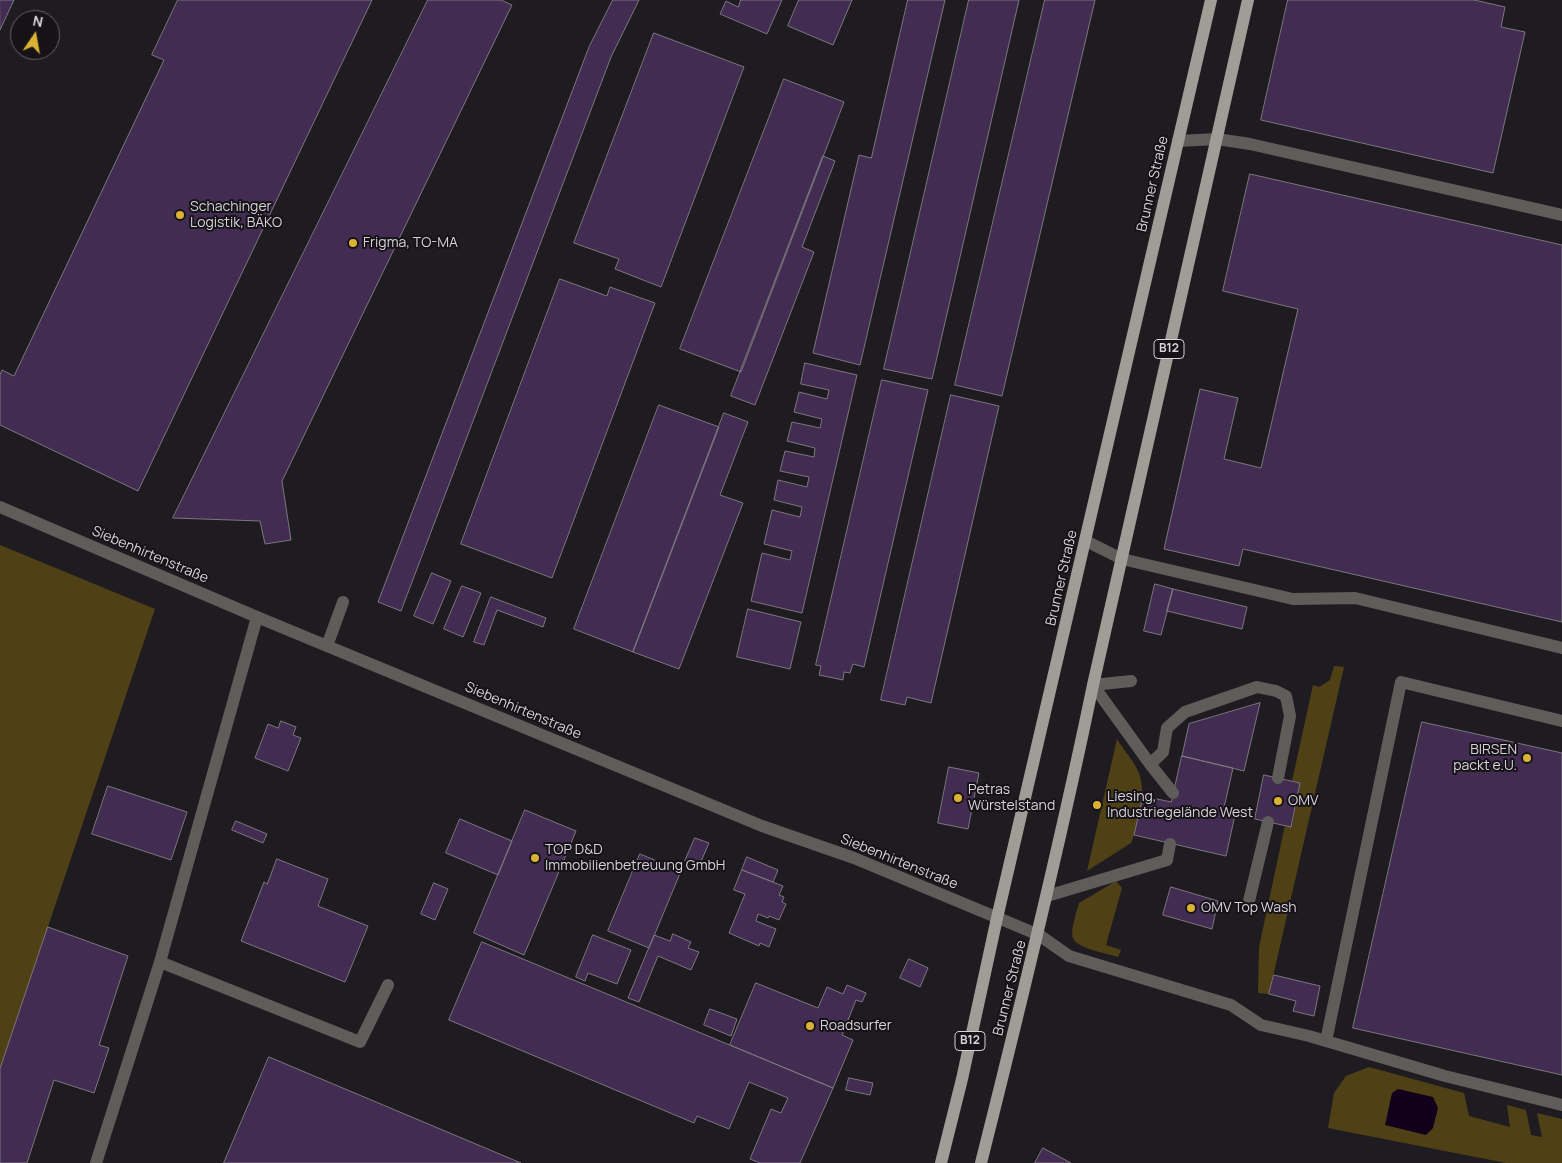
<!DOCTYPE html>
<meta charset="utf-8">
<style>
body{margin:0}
#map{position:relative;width:1562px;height:1163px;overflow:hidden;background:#1f1c21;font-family:Manrope,sans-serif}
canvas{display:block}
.north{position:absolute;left:10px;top:10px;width:50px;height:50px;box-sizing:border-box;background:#161318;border:1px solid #626064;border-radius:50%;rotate:12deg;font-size:14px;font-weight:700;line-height:20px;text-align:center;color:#d5d3d7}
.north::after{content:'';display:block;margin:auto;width:18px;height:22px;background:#dbb233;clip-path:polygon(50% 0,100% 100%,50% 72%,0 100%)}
</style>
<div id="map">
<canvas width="1562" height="1163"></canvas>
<div class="north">N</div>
</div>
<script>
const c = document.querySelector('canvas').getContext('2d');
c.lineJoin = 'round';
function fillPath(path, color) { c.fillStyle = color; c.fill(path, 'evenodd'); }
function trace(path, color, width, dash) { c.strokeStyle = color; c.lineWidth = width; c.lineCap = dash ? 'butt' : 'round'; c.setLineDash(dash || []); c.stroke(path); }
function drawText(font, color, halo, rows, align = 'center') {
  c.font = font + ' Manrope,sans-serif'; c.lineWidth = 4; c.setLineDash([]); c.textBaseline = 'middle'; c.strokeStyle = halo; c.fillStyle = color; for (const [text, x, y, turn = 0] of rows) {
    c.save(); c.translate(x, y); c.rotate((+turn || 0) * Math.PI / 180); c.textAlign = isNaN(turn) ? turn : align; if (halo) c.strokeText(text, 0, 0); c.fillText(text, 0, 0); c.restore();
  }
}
fillPath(new Path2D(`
 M0 545 155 609 0 1069Z
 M1334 666 1344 667 1269 994 1258 993 1259 947 1285 825 1292 826 1300 783 1292 781 1313 685 1319 687 1330 680Z
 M1117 739C1123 749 1132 759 1137 769 1148 790 1140 822 1131 843L1087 871Z
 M1116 881 1122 888 1106 945 1121 950 1118 957C1107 953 1077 949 1073 938 1070 930 1077 911 1079 903Z
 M1369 1067 1464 1093 1469 1116 1510 1127 1507 1105 1526 1110 1531 1135 1542 1137 1537 1113 1562 1119V1163H1506L1328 1128 1334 1093 1346 1076Z`), '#4f4015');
fillPath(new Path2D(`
 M1398 1089 1433 1097 1438 1108 1433 1128 1426 1135 1385 1125 1392 1093Z`), '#10001b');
const building = new Path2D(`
 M0 0H14L0 30Z
 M178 0H372L138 491 0 425V375L2 370 14 376 164 60 152 55Z
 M428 0H501L512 5 282 481 291 540 265 544 260 521 173 518Z
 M613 0H639L611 57 401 611 378 602 589 47Z
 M741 0H782L767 34 720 14 726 1 738 7Z
 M799 0H852L833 45 788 26Z
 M908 0H945L860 365 813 353 859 155 871 158Z
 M969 0H1019L932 379 884 369Z
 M1045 0H1095L1002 396 955 385Z
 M1288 0H1474L1505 7 1501 27 1525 32 1493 173 1261 120Z
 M654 33 744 67 661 287 615 269 619 259 574 243Z
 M784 79 844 102 741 372 680 349Z
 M823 156 835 161 802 247 814 252 755 405 731 396Z
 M1250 174 1562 245V622L1243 549 1239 566 1164 549 1200 389 1238 398 1224 459 1261 468 1298 309 1223 291Z
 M560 279 607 296 610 287 655 303 552 578 461 544Z
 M805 363 857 375 802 613 751 601 762 553 790 560 792 551 764 544 772 510 800 517 802 507 774 500 778 480 807 487 809 477 780 471 785 451 814 457 815 448 787 441 792 422 820 428 822 419 794 412 799 392 827 399 829 390 801 384Z
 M882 380 928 390 864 667 853 664 850 673 844 672 843 680 819 675 821 666 816 665Z
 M951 395 999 406 931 703 907 697 905 705 881 700Z
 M659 405 719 427 633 652 574 629Z
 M724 413 748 422 720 495 743 503 679 669 633 652Z
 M432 573 451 581 433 624 414 616Z
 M1155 584 1173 589 1161 635 1144 631Z
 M462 586 481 593 463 637 444 629Z
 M1173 589 1247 607 1242 629 1167 611Z
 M491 597 546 618 543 627 497 610 484 645 474 642Z
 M748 609 801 622 790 669 737 657Z
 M1260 703 1244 771 1182 756 1189 724Z
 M281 721 296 727 293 735 301 738 288 771 255 758 268 724 278 728Z
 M1422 722 1562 753V1075L1353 1028Z
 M1182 756 1233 768 1223 812 1235 815 1226 856 1134 835 1143 796 1171 802Z
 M949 767 979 773 968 829 938 823Z
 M1264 775 1300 783 1291 827 1255 819Z
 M108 786 187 812 171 860 92 834Z
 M525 810 576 831 524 955 474 933Z
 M460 819 512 841 498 875 446 853Z
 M236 821 267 834 263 843 232 830Z
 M695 838 709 843 699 866 685 861Z
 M640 854 681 871 649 948 608 931Z
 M747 857 778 870 773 882 742 870Z
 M277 859 328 879 318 906 368 926 345 982 241 941 264 882 267 884Z
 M742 870 783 886 779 895 784 897 782 902 786 904 779 920 769 916 768 918 758 914 756 921 776 929 769 947 760 943 759 946 729 933 745 894 734 890Z
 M434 883 448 889 435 920 421 914Z
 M1171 887 1218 901 1212 929 1163 915Z
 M48 927 128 956 99 1045 109 1048 94 1093 54 1080 27 1163H0V1069Z
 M673 934 691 942 688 948 699 952 691 970 658 956 639 1002 628 998 654 935 670 941Z
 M593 935 631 950 617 984 588 973 585 981 576 977Z
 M482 942 833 1088 800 1163H760L750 1159 771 1109 781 1113 788 1098 749 1082 729 1129 697 1116 694 1123 449 1020Z
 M909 959 928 968 920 987 900 978Z
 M1274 975 1320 986 1314 1016 1293 1011 1296 1001 1269 994Z
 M756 983 818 1008 827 987 843 994 847 985 866 993 862 1002 856 1000 842 1035 853 1040 833 1088 730 1045Z
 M710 1009 737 1019 731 1036 704 1025Z
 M269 1057 521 1163H224Z
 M849 1078 873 1083 870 1095 846 1090Z
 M1043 1148 1071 1163H1035Z`);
fillPath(building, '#432c51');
trace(building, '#7b777e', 1);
trace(new Path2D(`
 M1178 141 1217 139 1250 144 1562 215
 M1086 541 1122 559 1293 599 1355 598 1562 648
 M327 646 343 602
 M1093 685 1150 764 1173 793
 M1093 685 1131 681
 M1150 764 1163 752 1167 728 1185 712 1257 687 1276 691 1286 696 1290 716 1278 778
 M1047 896 1167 860 1170 844
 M1249 901 1268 822
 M1039 935 1069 956 1231 1005 1261 1025 1309 1036 1445 1076 1562 1105
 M160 962 360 1042 388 985
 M1326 1041 1401 682 1562 721
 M96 1163 160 962 257 617`), '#5e5d5a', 12);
trace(new Path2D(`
 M0 507 257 617 762 826 854 858 1039 935`), '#5e5d5a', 12);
trace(new Path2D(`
 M941 1163 962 1079 997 918 1211 0
 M981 1163C1021 1004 1060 845 1093 685L1248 0`), '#a09d97', 12);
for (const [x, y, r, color] of [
 [180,215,5,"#dbb233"],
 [353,243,5,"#dbb233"],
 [1527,758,5,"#dbb233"],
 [958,798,5,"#dbb233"],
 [1278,801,5,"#dbb233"],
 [1097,805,5,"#dbb233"],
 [535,858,5,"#dbb233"],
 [1191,908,5,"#dbb233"],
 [810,1026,5,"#dbb233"]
]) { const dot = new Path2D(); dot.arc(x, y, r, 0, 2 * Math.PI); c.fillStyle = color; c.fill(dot); trace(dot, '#161318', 2); }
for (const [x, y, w] of [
 [1169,349,30],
 [970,1041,30]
]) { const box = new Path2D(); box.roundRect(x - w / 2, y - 9.5, w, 19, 4); c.fillStyle = '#161318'; c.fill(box); trace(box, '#d5d3d7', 1); }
drawText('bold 12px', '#d5d3d7', null, [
 ["B12",1169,349],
 ["B12",970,1041]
]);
drawText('14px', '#d5d3d7', '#161318', [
 ["Brunner Straße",1153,184,-77],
 ["Siebenhirtenstraße",150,555,23],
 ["Brunner Straße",1062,578,-77],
 ["Siebenhirtenstraße",523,711,23],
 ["Siebenhirtenstraße",899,862,22],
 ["Brunner Straße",1010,988,-76]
]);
drawText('14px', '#d5d3d7', '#161318', [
 ["Schachinger",190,207],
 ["Logistik, BÄKO",190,223],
 ["Frigma, TO-MA",363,243],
 ["BIRSEN",1517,750,"right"],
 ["packt e.U.",1517,766,"right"],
 ["Petras",968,790],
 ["Würstelstand",968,806],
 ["Liesing,",1107,797],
 ["Industriegelände West",1107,813],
 ["OMV",1288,801],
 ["TOP D&D",545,850],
 ["Immobilienbetreuung GmbH",545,866],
 ["OMV Top Wash",1201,908],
 ["Roadsurfer",820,1026]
], 'left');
</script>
